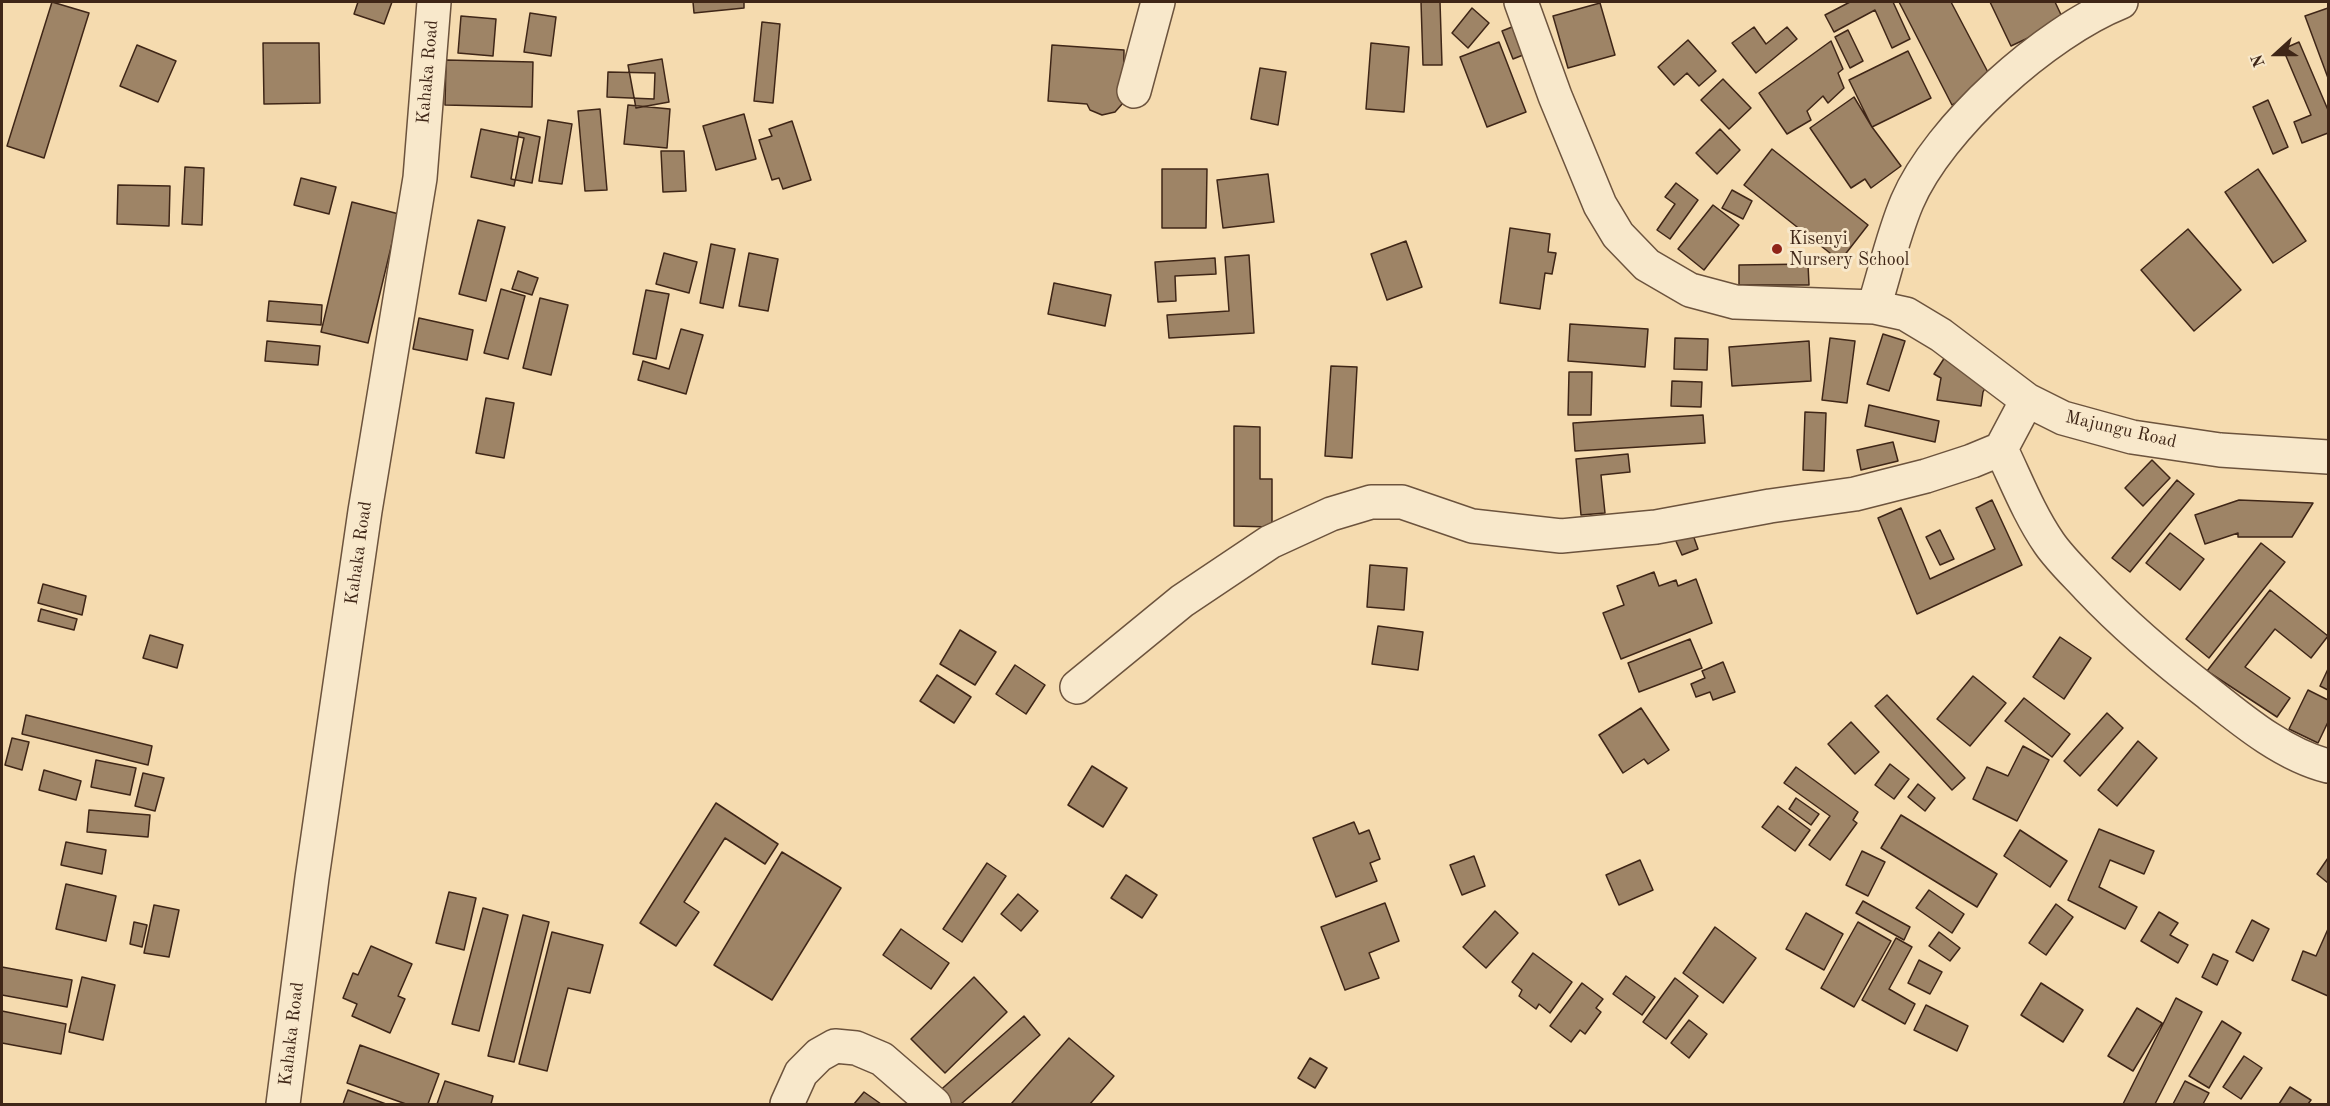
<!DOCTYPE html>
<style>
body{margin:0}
#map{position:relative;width:2330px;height:1106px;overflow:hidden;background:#f5dbaf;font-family:"Old Standard TT",serif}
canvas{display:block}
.frame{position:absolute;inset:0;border:3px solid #3f2617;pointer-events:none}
.north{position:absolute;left:2246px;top:24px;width:60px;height:60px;-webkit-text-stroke:4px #f8e8cb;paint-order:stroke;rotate:249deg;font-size:16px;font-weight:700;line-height:24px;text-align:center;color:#3f2617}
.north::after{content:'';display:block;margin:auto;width:21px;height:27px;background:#3f2617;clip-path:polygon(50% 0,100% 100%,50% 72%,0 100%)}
</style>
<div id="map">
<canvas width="2330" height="1106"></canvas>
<div class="frame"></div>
<div class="north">N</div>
</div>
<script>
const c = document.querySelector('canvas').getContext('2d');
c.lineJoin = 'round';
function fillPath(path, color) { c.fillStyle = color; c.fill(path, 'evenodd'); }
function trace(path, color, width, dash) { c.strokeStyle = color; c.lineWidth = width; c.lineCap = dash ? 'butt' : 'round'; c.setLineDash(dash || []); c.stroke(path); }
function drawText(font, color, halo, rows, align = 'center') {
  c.font = font + ' "Old Standard TT",serif'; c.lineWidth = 6; c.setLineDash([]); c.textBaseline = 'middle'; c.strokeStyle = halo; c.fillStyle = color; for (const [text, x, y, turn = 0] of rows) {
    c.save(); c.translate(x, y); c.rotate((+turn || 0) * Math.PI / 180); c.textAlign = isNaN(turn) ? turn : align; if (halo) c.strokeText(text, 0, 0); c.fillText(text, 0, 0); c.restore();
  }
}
const building = new Path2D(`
 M52 2 89 13 44 158 7 146Z
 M358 2H392L384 24 354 14Z
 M693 2H744V8L694 13Z
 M1421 2H1440L1442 65H1423Z
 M1850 2H1893L1910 39 1892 48 1875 10 1834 32 1825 15Z
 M1899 2H1951L1991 78 1976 93 1952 105Z
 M1990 2H2055L2064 21 2011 46Z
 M1600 3 1615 55 1568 68 1553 16Z
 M1472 8 1489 23 1468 48 1452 33Z
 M2328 8V78L2305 16Z
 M530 13 556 17 551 56 524 52Z
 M461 16 496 19 493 56 458 53Z
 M762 22 780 24 773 103 754 101Z
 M1522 23 1533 51 1513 59 1502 31Z
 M1754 27 1766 44 1787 27 1797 39 1756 73 1732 43Z
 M1848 30 1863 61 1850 68 1835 37Z
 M1688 40 1716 71 1699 86 1687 73 1674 85 1658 67Z
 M1831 41 1843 69 1838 73 1844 88 1828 103 1823 96 1807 111 1811 120 1787 134 1759 93Z
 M1499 42 1526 112 1487 127 1460 57Z
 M2299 42 2328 110V133L2302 143 2294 122 2311 115 2283 49Z
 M263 43H319L320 103 264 104Z
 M1371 43 1409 47 1404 112 1366 109Z
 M137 45 176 61 158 102 120 86Z
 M1052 45 1124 50 1123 103 1115 112 1102 115 1090 110 1087 104 1048 101Z
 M1908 51 1931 98 1872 127 1849 80Z
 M662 59 669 102 636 108 628 65Z
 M446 60 533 62 532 107 445 105Z
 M1260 68 1286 72 1278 125 1251 119Z
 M608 72 655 73 654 99 607 97Z
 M1723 79 1751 108 1729 129 1701 100Z
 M1854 97 1872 127 1901 166 1871 188 1865 179 1851 188 1810 128Z
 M2268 100 2288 147 2273 154 2253 107Z
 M628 105 670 109 667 148 624 144Z
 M600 109 607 190 585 191 578 111Z
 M744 114 756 159 716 170 703 126Z
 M548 120 572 124 562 184 539 181Z
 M792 121 811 180 783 189 779 178 772 180 759 140 772 136 769 129Z
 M481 129 524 138 514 186 471 177Z
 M1720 129 1740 150 1717 174 1696 153Z
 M519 132 540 137 532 183 511 179Z
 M1772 149 1868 225 1840 261 1744 185Z
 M661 151H684L686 191 663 192Z
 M185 167 204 168 202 225 182 224Z
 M1162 169H1207L1206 228H1162Z
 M2258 169 2306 241 2273 263 2225 192Z
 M1268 174 1274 222 1223 228 1217 180Z
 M301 178 336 187 329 214 294 205Z
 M1676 183 1698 200 1670 239 1657 230 1675 204 1665 197Z
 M118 185 170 186 169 226 117 224Z
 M1732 190 1752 201 1743 219 1722 208Z
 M352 202 399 214 368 343 321 332Z
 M1713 205 1739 225 1704 270 1678 249Z
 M478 220 505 227 486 301 459 294Z
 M1510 228 1550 234 1548 252 1556 253 1552 274 1545 273 1540 309 1500 303Z
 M2188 229 2241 290 2194 331 2141 270Z
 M1406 241 1422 287 1387 300 1371 254Z
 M711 244 735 249 723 308 700 303Z
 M664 253 697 262 689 293 656 284Z
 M749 253 778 259 768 311 739 306Z
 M1249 255 1254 333 1169 338 1167 315 1229 311 1225 257Z
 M1215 258 1216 274 1175 276 1176 301 1158 302 1155 262Z
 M1808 264 1809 285H1739V265Z
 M518 271 538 278 532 295 512 289Z
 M1054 283 1111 295 1105 326 1048 314Z
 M501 289 525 296 508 359 484 353Z
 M646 290 669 294 656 359 633 354Z
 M540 298 568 305 551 375 523 368Z
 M269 301 322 305 321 325 267 321Z
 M419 318 473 330 467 360 413 349Z
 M1570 324 1648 329 1645 367 1568 361Z
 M681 329 703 335 686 394 638 380 643 361 669 369Z
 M1883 334 1905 341 1889 391 1867 384Z
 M1675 338 1708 339 1707 370 1674 369Z
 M1830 338 1855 341 1847 403 1822 400Z
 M267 341 320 346 318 365 265 361Z
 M1809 341 1811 381 1732 386 1729 347Z
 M1945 357 1988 383 1983 392 1981 406 1937 400 1941 378 1934 374Z
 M1331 366 1357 367 1352 458 1325 456Z
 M1569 372H1592L1591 415H1568Z
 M1672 381 1702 382 1701 407 1671 406Z
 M486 398 514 403 504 458 476 453Z
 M1869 405 1939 421 1935 442 1865 426Z
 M1805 412 1826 413 1824 471 1803 470Z
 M1703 415 1705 443 1575 451 1573 423Z
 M1234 426 1260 427V479H1272V527L1234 526Z
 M1893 442 1898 461 1861 470 1857 450Z
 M1628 454 1630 472 1601 475 1605 513 1581 515 1576 459Z
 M2152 460 2170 478 2143 506 2125 488Z
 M2177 480 2194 494 2130 572 2112 558Z
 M1992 500 2022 565 1917 614 1878 518 1901 508 1930 579 1995 549 1976 508Z
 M2239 500 2313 503 2292 537H2238V533L2205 544 2195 515Z
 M1940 530 1954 559 1940 565 1926 537Z
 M1692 532 1698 549 1682 555 1675 539Z
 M2170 533 2204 559 2180 590 2146 563Z
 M2261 543 2285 562 2209 658 2186 639Z
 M1370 565 1407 568 1404 610 1367 607Z
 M1654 572 1659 586 1676 580 1678 586 1696 579 1712 623 1621 659 1603 613 1624 605 1617 586Z
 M43 584 86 596 82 615 38 603Z
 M2270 590 2328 636 2311 658 2275 629 2245 667 2290 698 2277 717 2207 671Z
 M41 609 77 619 74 630 38 621Z
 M1378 626 1423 632 1418 670 1372 664Z
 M960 630 996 652 975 685 940 664Z
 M150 635 183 645 177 668 143 658Z
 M2060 637 2091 658 2064 699 2033 677Z
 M1690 639 1702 668 1639 692 1628 663Z
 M1723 662 1735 692 1713 700 1710 692 1696 697 1691 684 1705 678 1702 671Z
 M1015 665 1045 685 1026 714 996 694Z
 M2328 669V690L2320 686Z
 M937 675 971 697 954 723 920 701Z
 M1973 676 2006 703 1970 746 1937 719Z
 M2308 690 2328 700V722L2318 743 2289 729Z
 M1887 695 1965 778 1952 790 1875 706Z
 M2024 698 2070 734 2052 757 2005 721Z
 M1641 708 1669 750 1648 764 1644 759 1623 773 1599 735Z
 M2107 713 2123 728 2080 776 2064 761Z
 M26 715 152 746 148 765 22 734Z
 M1851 722 1879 752 1855 774 1828 744Z
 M12 738 29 742 22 770 5 765Z
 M2138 741 2157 758 2117 806 2098 790Z
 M2023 746 2049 760 2017 821 1973 799 1987 767 2008 776Z
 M96 760 136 768 130 795 91 787Z
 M1890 764 1909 779 1894 799 1875 785Z
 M1092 766 1127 788 1103 827 1068 805Z
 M1796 767 1858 812 1853 820 1857 823 1830 860 1809 845 1830 816 1784 783Z
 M44 770 81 781 76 800 39 790Z
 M143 773 164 778 155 811 135 806Z
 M1918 784 1935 798 1925 811 1908 797Z
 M1796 798 1819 814 1811 825 1789 809Z
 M716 803 778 844 765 864 725 838 684 902 699 912 676 946 640 923Z
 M1778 806 1810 830 1795 851 1762 827Z
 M89 810 150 815 148 837 87 832Z
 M1901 815 1997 874 1977 907 1881 848Z
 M1354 822 1359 834 1369 830 1380 859 1370 863 1377 881 1336 897 1313 838Z
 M2099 829 2154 851 2144 874 2110 860 2099 887 2137 907 2125 929 2068 900Z
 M2020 830 2067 861 2050 887 2004 856Z
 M66 842 106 850 102 874 61 865Z
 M1862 851 1885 862 1868 896 1846 885Z
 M782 852 841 888 772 1000 714 965Z
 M1474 856 1485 886 1462 895 1450 865Z
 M2328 858V883L2317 874Z
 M1640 860 1653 890 1619 905 1606 875Z
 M987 863 1006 876 962 942 943 929Z
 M1126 875 1157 895 1142 918 1111 898Z
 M66 884 116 896 106 941 56 929Z
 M1929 890 1964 914 1952 933 1916 908Z
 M449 892 476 898 464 950 436 943Z
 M1018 894 1038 911 1021 931 1001 914Z
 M1863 901 1910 927 1904 940 1856 913Z
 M1385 903 1399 941 1369 953 1379 978 1345 990 1321 927Z
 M2056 904 2073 917 2046 955 2029 943Z
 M154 905 179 910 169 957 144 953Z
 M483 908 508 915 479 1031 452 1024Z
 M1495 911 1518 933 1486 968 1463 947Z
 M2159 912 2178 923 2170 935 2188 945 2178 963 2141 941Z
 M1806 913 1843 934 1824 970 1786 949Z
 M523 915 549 922 514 1062 488 1056Z
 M2252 920 2269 929 2253 961 2236 952Z
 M134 922 147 925 142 947 130 944Z
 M1858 922 1891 941 1854 1007 1821 988Z
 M1715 927 1756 958 1723 1003 1683 973Z
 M901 929 949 963 931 989 883 955Z
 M2328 929V996L2292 980 2303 951 2316 956Z
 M552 932 603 945 590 993 568 988 547 1071 519 1064Z
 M1939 932 1960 948 1950 961 1929 946Z
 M1896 938 1912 947 1889 989 1915 1004 1905 1024 1862 1000Z
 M371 946 412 964 398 996 405 999 390 1033 352 1016 357 1004 343 998 353 973 358 975Z
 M1533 953 1572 982 1550 1013 1539 1004 1536 1009 1519 996 1522 990 1512 982Z
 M2213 954 2228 961 2217 985 2202 977Z
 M1919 960 1942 972 1930 994 1908 983Z
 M2 967 72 980 67 1007 2 995Z
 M1626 976 1655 997 1642 1015 1613 994Z
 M82 977 115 985 103 1040 69 1032Z
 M974 977 1007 1012 945 1073 911 1039Z
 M1675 978 1698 996 1666 1039 1643 1022Z
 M1582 983 1603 999 1596 1008 1601 1012 1585 1034 1580 1030 1571 1042 1550 1026Z
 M2041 983 2083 1010 2063 1042 2021 1015Z
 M2176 998 2202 1012 2155 1104H2123Z
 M1926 1005 1968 1026 1957 1051 1914 1030Z
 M2137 1008 2162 1023 2133 1071 2108 1056Z
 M2 1011 66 1024 61 1054 2 1043Z
 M1024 1016 1040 1035 961 1104H945L936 1094Z
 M1689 1020 1707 1034 1689 1058 1671 1043Z
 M2222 1021 2241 1033 2209 1088 2189 1076Z
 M1069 1038 1114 1076 1090 1104H1011Z
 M360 1045 439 1074 428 1104H406L347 1083Z
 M2244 1056 2262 1068 2241 1099 2223 1087Z
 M1310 1058 1327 1068 1315 1088 1298 1078Z
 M445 1081 493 1096 491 1104H437Z
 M2185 1081 2209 1093 2203 1104H2173Z
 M2290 1087 2311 1100 2308 1104H2279Z
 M348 1090 386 1104H343Z
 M864 1092 881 1104H854Z`);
fillPath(building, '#9e8466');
trace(building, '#3f2617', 1.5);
const street = new Path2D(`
 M1521 2 1555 96 1600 205 1618 235 1647 265 1690 290 1735 302 1874 307 1906 314 1941 335 2027 400 2063 418 2132 437 2220 450 2328 457
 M1134 91 1158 2
 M1874 307C1885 272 1893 235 1907 202 1939 127 2046 32 2121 2
 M2027 400 2001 449C2016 480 2029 514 2049 543 2060 559 2075 573 2088 587 2125 626 2165 660 2208 693 2243 721 2284 755 2328 766
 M1077 687 1182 601 1270 542 1331 514 1371 502H1402L1472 526 1561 536 1656 527 1770 506 1855 494 1926 476 1972 461 2001 449
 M283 1104 312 878 365 511 420 178 434 2
 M787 1104 801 1073 819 1055 835 1046 856 1048 882 1059 934 1104`);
trace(street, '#6c533d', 36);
trace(street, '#f8e8cb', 33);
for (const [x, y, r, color] of [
 [1777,249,6,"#8f2418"]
]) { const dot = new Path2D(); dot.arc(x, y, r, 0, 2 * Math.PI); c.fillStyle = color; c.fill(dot); trace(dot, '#f8e8cb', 2); }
drawText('18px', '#3f2617', '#f8e8cb', [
 ["Kahaka Road",428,72,-85],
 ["Majungu Road",2121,430,13],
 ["Kahaka Road",359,553,-82],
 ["Kahaka Road",292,1034,-83]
]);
drawText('18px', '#3f2617', '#f8e8cb', [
 ["Kisenyi",1789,239],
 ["Nursery School",1789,260]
], 'left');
</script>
